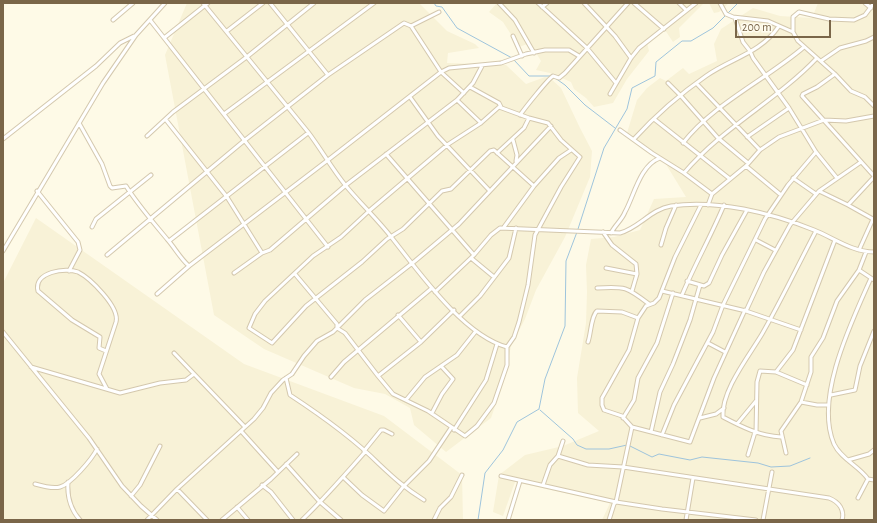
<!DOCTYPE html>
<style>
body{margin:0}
#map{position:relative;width:877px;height:523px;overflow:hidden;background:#fefae7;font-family:"Alegreya Sans",sans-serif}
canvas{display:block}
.frame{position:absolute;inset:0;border:4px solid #7a6649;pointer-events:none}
.scale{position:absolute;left:735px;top:20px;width:96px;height:18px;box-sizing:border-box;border:2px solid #7a6649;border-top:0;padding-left:5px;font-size:12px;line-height:14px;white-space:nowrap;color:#7a6649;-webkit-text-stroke:3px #fffcef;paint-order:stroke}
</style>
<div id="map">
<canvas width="877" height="523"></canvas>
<div class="frame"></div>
<div class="scale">200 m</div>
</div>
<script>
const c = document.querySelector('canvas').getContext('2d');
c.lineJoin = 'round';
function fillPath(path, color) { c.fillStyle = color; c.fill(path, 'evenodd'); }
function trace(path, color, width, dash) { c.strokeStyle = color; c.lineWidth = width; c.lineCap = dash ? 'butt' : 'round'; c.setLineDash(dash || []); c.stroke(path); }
fillPath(new Path2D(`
 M187 3H419L447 31 475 44 479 48 448 53 447 63 506 65 526 84 545 77 550 78 561 88 580 128 592 151 590 177 565 237 536 290 525 319 511 346 504 380 491 418 446 452 414 425 410 408 385 394 354 388 264 349 214 315 165 55Z
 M497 3H704L679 28 680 37 673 42 665 30 647 43 649 51 627 79 613 103 594 107 586 98 574 89 571 82 550 73 536 70 541 61 530 43 519 47 503 22 489 12Z
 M709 3H729L719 12 714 13Z
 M818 3H874V520H602L610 503 515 482 503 516 493 512 499 475 525 455 563 446 599 431 578 413 577 378 586 323 587 292 586 265 591 239 614 237 640 230 654 199 686 197 664 161 627 133 637 100 647 88 660 78 666 81 683 68 689 74 717 61 714 44 721 29 753 8 780 16 812 18Z
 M36 218 244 364 384 416 462 475 463 520H3V283Z`), '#f8f2d7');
trace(new Path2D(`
 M434 3 436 6 442 7 457 28 512 58
 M514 60 529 76H550
 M555 78 565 85 585 105 615 128
 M578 229 604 148 627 109 632 88 655 76 656 62 682 41H691L713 28 738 3
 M540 410 573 439 577 445 586 449H609L627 445
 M630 446 652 457 659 454 690 460 702 457 758 463 771 467 790 466 810 458
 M478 520 485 473 503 450 517 422 539 409 545 379 565 326 566 261 577 232`), '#9ec4dc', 1);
const minor = new Path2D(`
 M203 3C238 46 273 89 308 132 321 149 332 169 346 186 361 204 378 220 392 238 419 272 463 335 507 347
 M270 3 328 75
 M499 3 515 20 534 53
 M538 3 587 48 616 83
 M584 3 615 36 631 58
 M634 3 664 29
 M679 3 686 10
 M720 3 726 14 733 17 768 21 793 32 798 41 835 74 851 91 865 97 874 106
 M865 3 871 8
 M542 7 547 3
 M735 18 743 42 750 51 753 58 789 108 816 152 837 178
 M113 20 133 3
 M150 20 328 247
 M411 26 439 12
 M227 31 263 3
 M793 32V17L799 12 829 19 854 20 865 15 874 3
 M513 36 522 56
 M164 38 208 3
 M821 61 840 48 866 41 874 37
 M835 74 817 87 803 94 802 96 874 176
 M668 83 681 96 718 138 748 163
 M697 84 760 150
 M470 87 499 103 501 107
 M610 94 631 58 639 48 696 3
 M410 97 438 136 489 190
 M457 100 481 123
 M224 114 374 3
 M520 115C525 108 548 79 553 76L559 78 565 73 628 3
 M654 119 730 179
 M166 120 227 197 262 253
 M79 123 102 164 110 186 112 188 126 186C138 205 153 222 167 239 175 248 180 258 189 266
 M620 130 652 153 684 173 712 194
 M147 136 173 112 248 56 314 3
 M747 137 789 108
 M3 139 96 66 120 43 134 36
 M634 139C655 116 680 94 706 76 731 58 760 54 779 26
 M513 140 517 155 516 161
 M683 143C713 104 767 79 804 47
 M497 153 524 128 529 118
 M386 154 474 255
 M746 166 781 195
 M684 173C723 127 776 101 817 58
 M793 178 816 194
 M37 191 78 242 80 250 69 271
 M819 191 848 205 873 219
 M701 205 675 257 659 298 654 303 646 306 638 318 629 350 602 398V405L604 410 622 416 632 427 616 502 662 509 756 520
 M708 205 712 194 746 166 760 150 779 137 824 120 846 121 874 116
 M848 205 874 177
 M92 227 96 219 151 175
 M504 227 534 186 559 158 571 150
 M603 232 612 245 636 264 637 274 632 291
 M611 233C615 225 622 220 625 212 634 196 640 165 660 158
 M756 240 775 250
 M169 241 308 133
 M661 245 666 228 676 205
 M859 250 873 219
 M3 251 103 83 136 35 165 3
 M107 255 245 140 328 75 404 23 411 26 441 72 464 93
 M471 258 494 277
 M606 268 637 274
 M859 270 874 280
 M234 273 262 253 270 250 346 185 457 100 473 83 482 66
 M295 274 337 324V328L345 333 378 376 393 394 428 411 465 436 477 426 494 403 507 365V347L514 337 519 322 528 285 535 235 561 187 580 157 561 140 548 123 529 118 499 107 481 123 447 145 369 211 341 237 313 256 265 301 255 314 249 328 272 343 306 306 362 262 387 239 403 229 442 191 451 189 490 151 494 150 534 186
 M871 278C852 321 814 398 834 444 841 459 859 466 868 479L874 480
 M687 281 704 286 709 283 722 255 747 210
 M597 288C625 286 627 287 649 304
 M662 291 746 311 801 330
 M435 292 474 255 491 235 500 228 620 233C639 228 651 209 671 206 716 199 772 213 814 230 834 238 852 252 874 252
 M157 294 189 266 328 160 441 72 449 68 501 63 526 54 545 50H569L579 56
 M682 295C695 264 711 236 724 205
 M746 311 764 272 790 225 819 191 861 162
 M398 315 421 342
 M460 316 480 296 509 258 516 228
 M3 332 89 438 122 486 141 506 157 520
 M588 342C591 334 591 316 597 311L622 312 638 318
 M708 343 725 352
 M106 351 99 348 100 337 72 320 38 291C33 272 66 267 78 272 90 278 120 307 116 322L99 374 107 389
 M174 353 245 427
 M31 367 120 393 160 383 186 380 194 374
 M776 372 793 350 835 240
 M378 376 421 342 454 310
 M331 377 344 362 432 288
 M286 378 290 395C319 414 355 440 379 464 396 480 405 488 424 500
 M831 395 855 390 860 366 874 331
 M406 400 425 377 457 355 476 331
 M801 402 817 405H828
 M432 413 442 394 453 379 441 366
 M623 418 634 400 638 378 657 343 673 293
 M700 418 716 414 724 408
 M737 424 756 401
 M632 427 690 442 714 378 745 310
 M454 430 486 380 497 344
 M241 431 278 472
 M651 432 660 392 673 364 690 320 700 285
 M756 433 757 382 760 371 776 372 807 385
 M662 435 674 405 713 332 723 305 765 219 788 185 816 152
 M781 437C760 436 742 427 723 417 721 391 749 356 762 334 781 301 798 265 816 231
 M364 451 381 430H384L392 434
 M786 453 781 431 801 402 811 372V357L823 338 837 301 859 270 866 252
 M748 455 755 432
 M558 456 588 465 623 467 829 498C839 502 845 510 842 520
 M848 460 869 454 874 450
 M286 464 319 501 341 520
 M501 476 616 502 614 504 609 520
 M343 477 362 495 384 511 403 487 429 461 451 428
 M68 482C67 496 71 510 80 520
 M35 484C42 486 53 489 60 487 71 484 92 459 97 449
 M262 485 271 492 293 520
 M543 485 550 465 558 456 563 441
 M177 489 207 520
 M131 496 140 485 160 446
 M858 498 868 479
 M237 507 248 520
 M147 520 177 489 254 419 263 408 271 393 283 380 292 374 304 356 317 341 333 332 365 300 415 261 459 224 551 126
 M222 520 271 479 297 454
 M302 520C324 499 344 476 365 452
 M434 520 440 508 451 497 462 475
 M508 520 520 481
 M686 520 693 478
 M763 520 772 472`);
trace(minor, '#d4c8ae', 5);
trace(minor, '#fff', 3);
</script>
